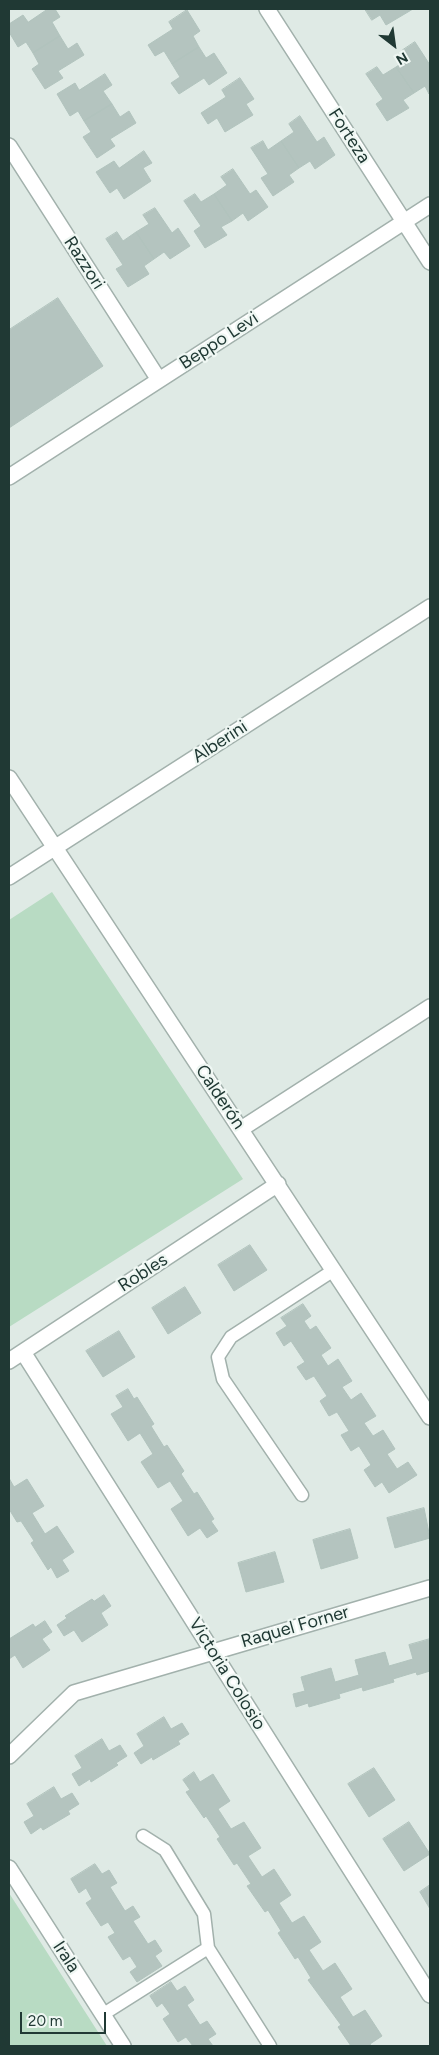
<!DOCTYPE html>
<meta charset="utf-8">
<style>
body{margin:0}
#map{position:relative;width:439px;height:2055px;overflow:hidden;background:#dfeae5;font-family:Figtree,sans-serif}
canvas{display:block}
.frame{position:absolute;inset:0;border:10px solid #203934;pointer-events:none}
.north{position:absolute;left:369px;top:20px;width:50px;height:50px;-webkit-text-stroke:4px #eff7f3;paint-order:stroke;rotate:150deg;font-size:14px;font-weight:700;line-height:20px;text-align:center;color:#203934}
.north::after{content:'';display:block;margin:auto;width:18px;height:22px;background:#203934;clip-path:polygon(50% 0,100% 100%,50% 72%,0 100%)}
.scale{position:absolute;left:20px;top:2012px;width:86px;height:22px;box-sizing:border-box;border:2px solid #203934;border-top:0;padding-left:6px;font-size:15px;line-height:18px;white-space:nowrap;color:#203934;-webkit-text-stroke:4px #eff7f3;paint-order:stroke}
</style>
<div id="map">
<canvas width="439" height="2055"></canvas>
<div class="frame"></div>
<div class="north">N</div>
<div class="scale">20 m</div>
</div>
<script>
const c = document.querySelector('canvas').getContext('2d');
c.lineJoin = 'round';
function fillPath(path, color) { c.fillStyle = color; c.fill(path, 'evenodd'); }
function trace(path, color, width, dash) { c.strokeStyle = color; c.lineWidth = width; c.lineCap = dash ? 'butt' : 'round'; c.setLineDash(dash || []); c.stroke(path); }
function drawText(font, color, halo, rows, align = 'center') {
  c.font = font + ' Figtree,sans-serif'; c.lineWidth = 4.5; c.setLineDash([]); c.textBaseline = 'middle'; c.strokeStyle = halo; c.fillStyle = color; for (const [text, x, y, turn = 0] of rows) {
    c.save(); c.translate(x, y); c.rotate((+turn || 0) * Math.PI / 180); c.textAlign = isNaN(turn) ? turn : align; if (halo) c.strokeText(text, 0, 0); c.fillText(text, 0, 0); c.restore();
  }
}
fillPath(new Path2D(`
 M52 892 243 1179 9 1327V920Z
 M9 1893 107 2046H9Z`), '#b8dbc3');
const building = new Path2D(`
 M48 9H55L60 17 52 22 60 36 33 53 26 42 18 47 9 32V24L23 15 28 22Z
 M365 9H413L386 25 380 15 372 20Z
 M187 10 200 31 193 36 199 47 172 64 164 51 155 56 148 45 173 29 169 22Z
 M60 36 68 49 77 43 84 55 58 71 63 78 45 89 32 69 39 64 33 53Z
 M415 42 430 65 429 94 425 86 414 93 396 67 409 58 403 50Z
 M199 47 206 58 214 53 227 73 209 85 204 78 179 94 171 83 180 77 172 64Z
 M377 67 383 75 396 67 414 93 403 100 409 108 387 121 376 104 383 99 366 74Z
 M105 74 112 85 103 91 112 104 84 121 78 111 70 116 57 94 75 83 79 90Z
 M240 78 254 99 246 104 253 115 225 132 217 118 208 124 201 113 226 97 222 90Z
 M112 104 120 117 129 111 136 123 110 139 115 146 97 158 83 137 91 132 84 121Z
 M300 116 317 142 324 137 335 155 315 169 310 161 299 168 281 141 294 132 289 124Z
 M263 141 268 150 281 141 299 168 289 175 294 182 273 196 261 178 268 174 251 148Z
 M144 151 152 163 143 168 151 181 124 199 117 188 110 193 96 172 114 161 119 168Z
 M233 169 250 194 256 190 268 207 248 221 243 213 232 221 214 194 227 185 221 177Z
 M195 194 201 202 214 194 232 221 221 227 227 235 205 248 194 231 201 226 184 201Z
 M155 208 172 233 178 228 190 246 170 259 164 252 154 259 136 232 149 224 143 215Z
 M117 232 123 241 136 232 154 259 144 266 149 274 128 287 116 269 123 265 106 239Z
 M58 298 103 366 9 428V330Z
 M250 1245 267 1270 234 1291 218 1265Z
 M185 1287 201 1313 168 1334 152 1308Z
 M303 1304 311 1316 304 1321 310 1330 316 1326 331 1348 321 1355 328 1366 338 1359 352 1381 342 1387 351 1400 361 1393 376 1416 364 1423 373 1436 383 1430 395 1449 387 1454 397 1469 408 1462 417 1475 389 1493 382 1482 375 1487 364 1470 371 1465 359 1446 351 1451 341 1435 349 1431 337 1412 329 1416 320 1401 327 1396 314 1376 306 1380 297 1367 305 1362 291 1341 284 1346 276 1333 287 1326 281 1318Z
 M119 1331 135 1357 103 1377 86 1351Z
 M128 1389 134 1399 137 1397 154 1424 151 1426 164 1447 167 1445 184 1471 181 1474 194 1494 197 1492 214 1519 211 1521 218 1531 207 1538 200 1528 188 1536 171 1509 183 1501 170 1481 158 1488 141 1462 153 1454 140 1433 128 1441 111 1414 123 1407 116 1396Z
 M9 1478 14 1487 27 1479 44 1506 32 1513 45 1534 57 1526 74 1552 62 1560 69 1571 57 1578 51 1567 48 1570 31 1543 34 1541 21 1521 17 1522 9 1509Z
 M424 1508 430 1538 395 1548 387 1518Z
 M350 1529 358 1558 321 1569 313 1540Z
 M275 1552 284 1582 246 1592 238 1563Z
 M104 1595 111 1606 101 1613 108 1625 82 1642 74 1630 64 1636 57 1625 67 1618 65 1616 92 1599 94 1601Z
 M45 1621 52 1632 42 1639 50 1650 23 1668 15 1655 9 1659V1639L33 1624 35 1627Z
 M430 1639V1671L417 1675 416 1672 393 1679 394 1682 363 1691 362 1687 339 1694 340 1698 309 1707 308 1703 296 1707 293 1694 305 1691 301 1677 331 1668 335 1682 359 1675 355 1660 385 1652 389 1666 413 1659 409 1645Z
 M164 1717 171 1729 182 1723 189 1734 178 1741 180 1744 153 1760 152 1757 141 1764 134 1753 144 1746 137 1734Z
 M102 1739 109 1751 120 1745 127 1756 116 1763 118 1765 91 1782 90 1779 79 1786 72 1774 82 1768 75 1756Z
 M374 1768 395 1800 369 1817 348 1784Z
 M194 1772 200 1782 213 1774 230 1801 218 1809 231 1829 244 1822 261 1848 248 1856 262 1877 274 1869 291 1895 279 1903 292 1923 304 1916 321 1942 309 1950 323 1971 335 1963 352 1989 340 1997 353 2017 365 2010 382 2036 370 2044 371 2046H351L338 2027 341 2025 308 1980 311 1978 298 1957 295 1959 278 1933 281 1931 268 1910 265 1912 247 1886 251 1884 237 1863 234 1865 217 1839 220 1837 206 1816 204 1818 186 1792 190 1790 183 1780Z
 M54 1787 61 1799 72 1793 79 1804 68 1811 70 1814 43 1830 41 1827 31 1834 24 1822 34 1816 27 1804Z
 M409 1822 430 1854 404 1871 383 1839Z
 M95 1864 102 1874 109 1870 117 1883 110 1887 125 1911 133 1906 140 1917 133 1921 148 1944 155 1940 162 1951 155 1956 162 1966 137 1982 130 1972 137 1967 130 1956 123 1960 108 1937 115 1933 108 1922 101 1926 86 1903 92 1899 86 1888 79 1893 71 1879Z
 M430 1885V1909L420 1892Z
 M171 1982 177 1991 185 1986 194 2000 187 2005 200 2025 207 2021 216 2034 208 2039 213 2046H193L186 2037 178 2042 163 2019 170 2014 162 2003 157 2007 150 1996Z`);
fillPath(building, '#b4c4bf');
trace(building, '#b1c3bd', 1);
const service = new Path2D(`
 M302 1495 223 1379 218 1357 231 1337 334 1270
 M143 1836 165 1850 204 1914 208 1948 270 2046
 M102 2015 208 1948`);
const minor = new Path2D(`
 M267 9 430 262
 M9 146 159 380
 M9 477 430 205
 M9 778 430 1417
 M9 877 430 607
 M241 1129 430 1007
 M23 1352 430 1995
 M9 1361 278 1184
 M9 1756 74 1693 430 1588
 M9 1868 123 2046`);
trace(service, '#a2b1ac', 15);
trace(minor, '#a2b1ac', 18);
trace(service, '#fff', 12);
trace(minor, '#fff', 15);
drawText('18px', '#203934', '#eff7f3', [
 ["Forteza",349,136,57],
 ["Razzori",84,263,57],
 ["Beppo Levi",219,341,-33],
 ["Alberini",220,742,-33],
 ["Calderón",220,1097,56],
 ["Robles",143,1273,-33],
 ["Raquel Forner",295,1627,-16],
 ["Victoria Colosio",227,1674,58],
 ["Irala",66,1957,57]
]);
</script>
